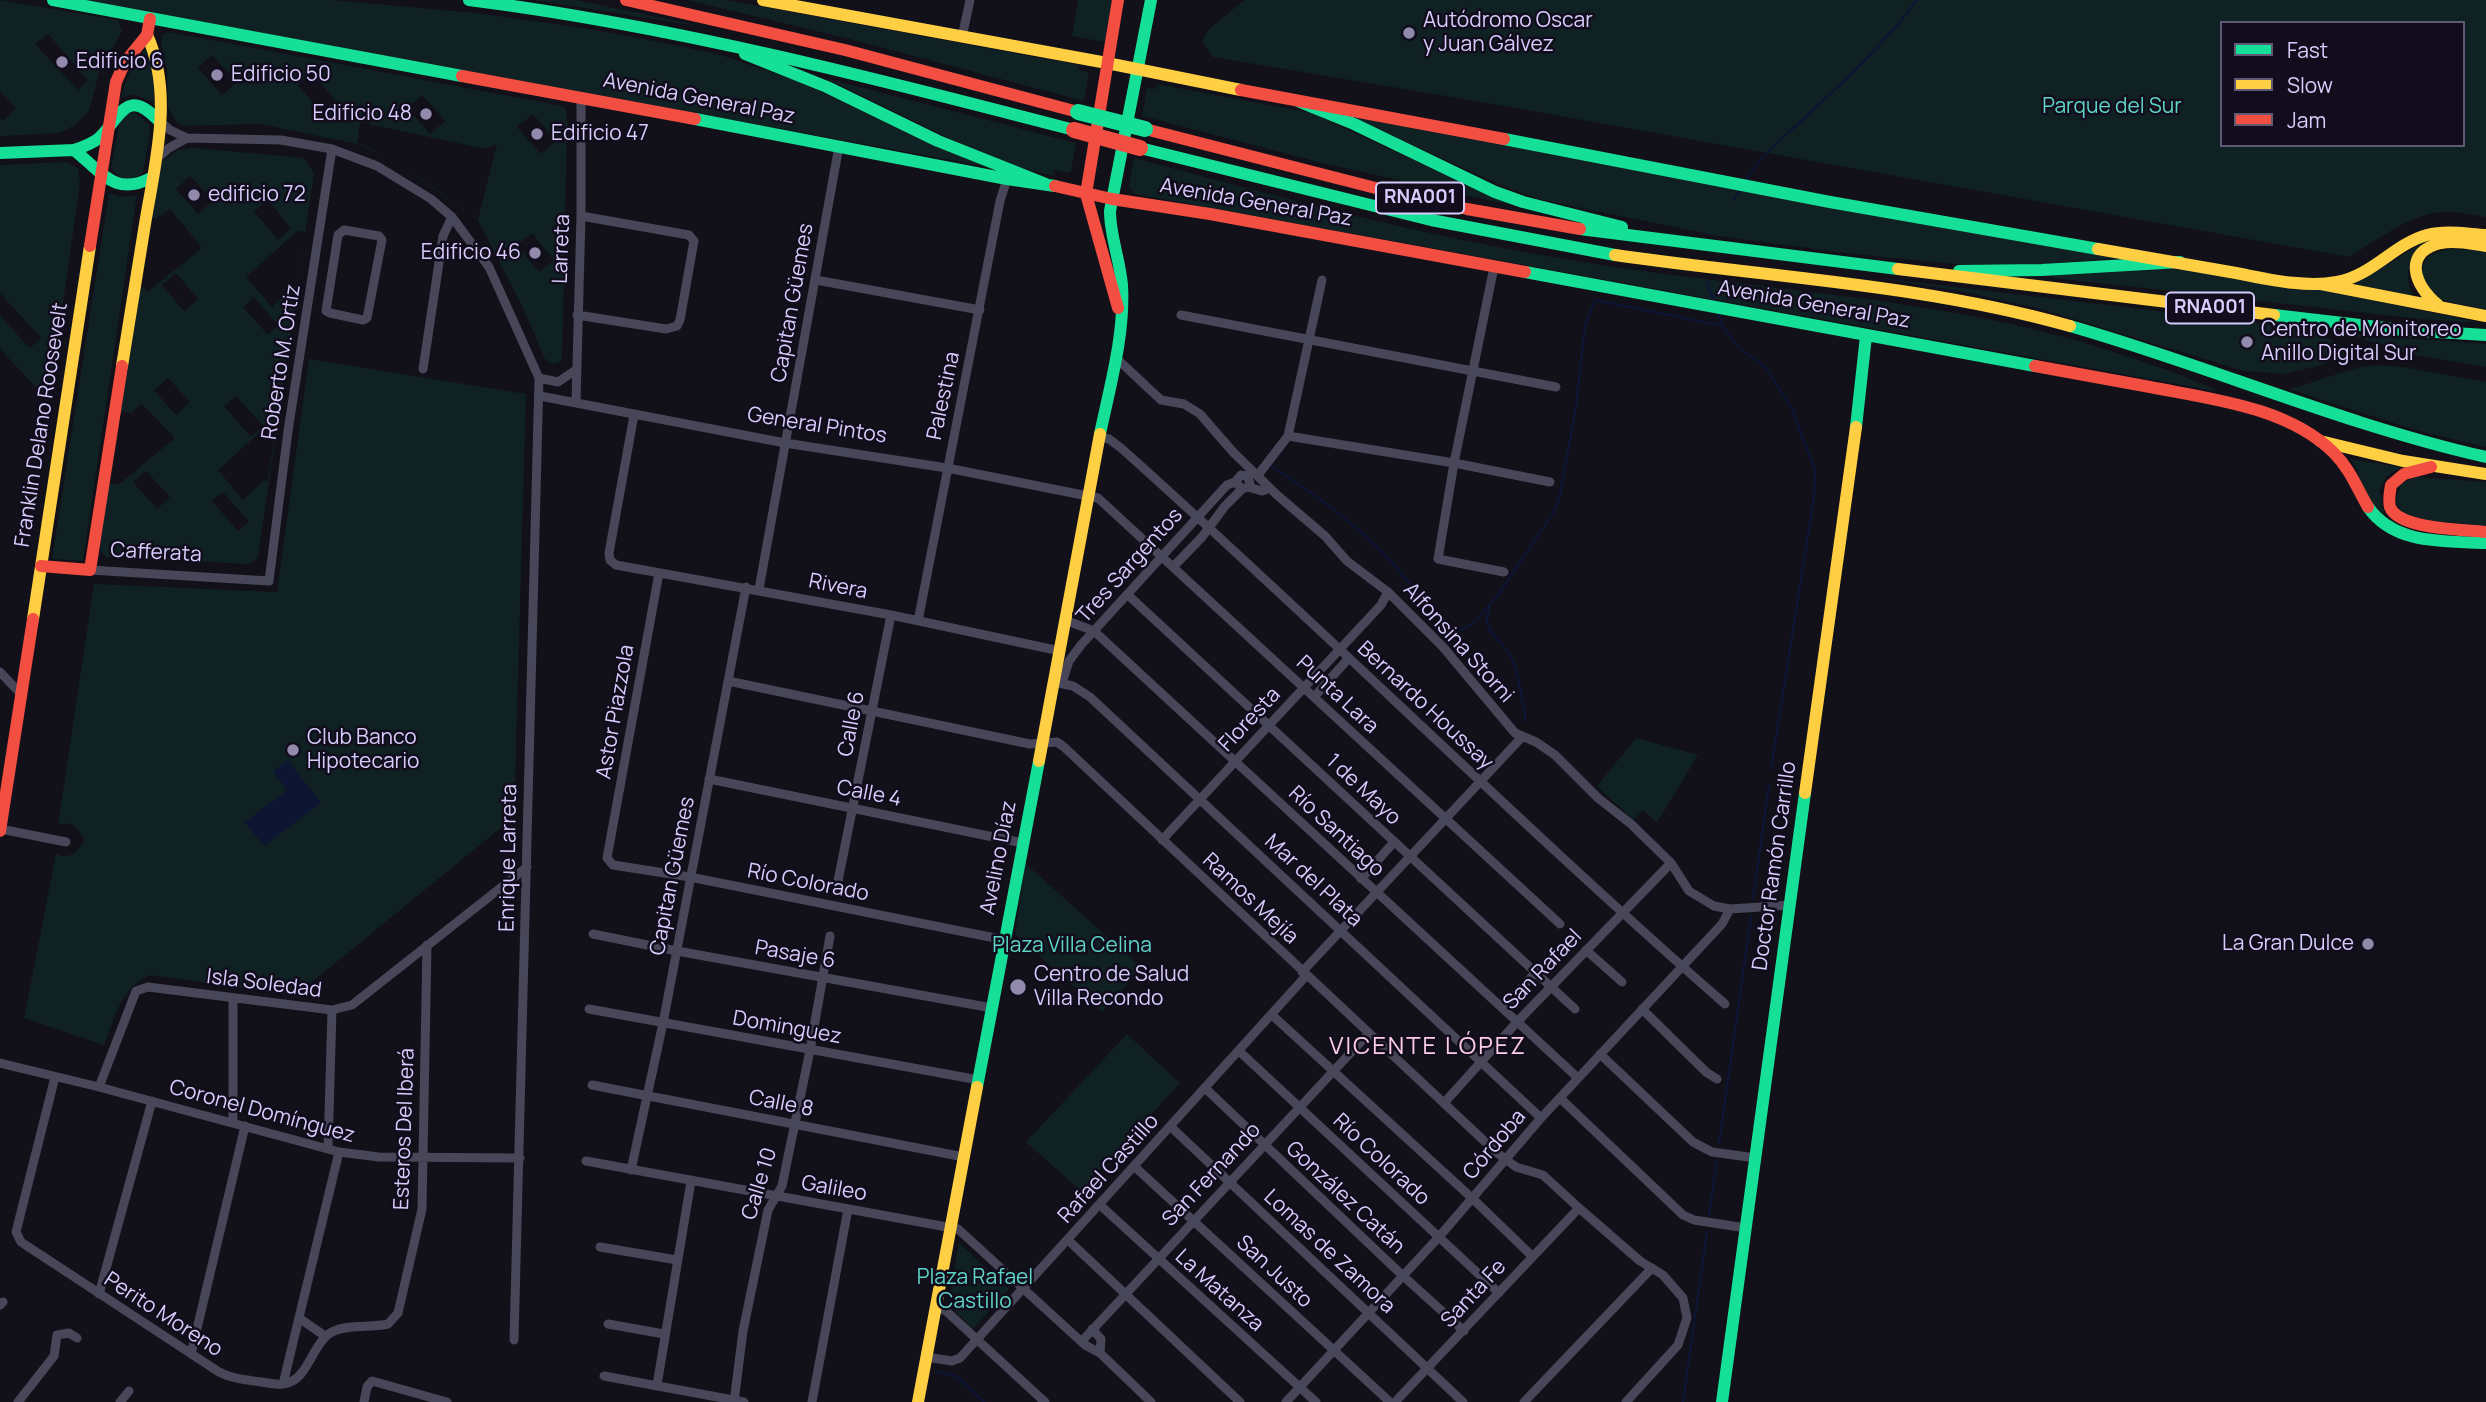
<!DOCTYPE html>
<meta charset="utf-8">
<style>
body{margin:0}
#map{position:relative;width:2486px;height:1402px;overflow:hidden;background:#121018;font-family:Manrope,sans-serif}
canvas{display:block}
.legend{position:absolute;left:2220px;top:21px;width:245px;height:126px;box-sizing:border-box;background:#110d1c;border:2px solid #605975;margin:0;padding:9px 12px;list-style:none;font-size:21px;color:#d7ccfb}
.legend li{display:flex;align-items:center;gap:14px;height:35px}
.legend b{width:35px;border:2px solid #605975}
</style>
<div id="map">
<canvas width="2486" height="1402"></canvas>
<ul class="legend">
<li><b style="height:9px;background:#16e098"></b>Fast</li>
<li><b style="height:9px;background:#ffcf43"></b>Slow</li>
<li><b style="height:9px;background:#f24e42"></b>Jam</li>
</ul>
</div>
<script>
const c = document.querySelector('canvas').getContext('2d');
c.lineJoin = 'round';
function fillPath(path, color) { c.fillStyle = color; c.fill(path, 'evenodd'); }
function trace(path, color, width, dash) { c.strokeStyle = color; c.lineWidth = width; c.lineCap = dash ? 'butt' : 'round'; c.setLineDash(dash || []); c.stroke(path); }
function drawText(font, color, halo, rows, align = 'center') {
  c.font = font + ' Manrope,sans-serif'; c.lineWidth = 5; c.setLineDash([]); c.textBaseline = 'middle'; c.strokeStyle = halo; c.fillStyle = color; for (const [text, x, y, turn = 0] of rows) {
    c.save(); c.translate(x, y); c.rotate((+turn || 0) * Math.PI / 180); c.textAlign = isNaN(turn) ? turn : align; if (halo) c.strokeText(text, 0, 0); c.fillText(text, 0, 0); c.restore();
  }
}
fillPath(new Path2D(`
 M0 0 118 20 122 31 99 73 89 111 76 124 60 133 0 136V118L3 121 16 108 0 91ZM48 34 88 80 78 90 35 44Z
 M82 0H332L476 13 584 28 665 43 721 55 795 80 983 166Z
 M533 0H576L710 28Z
 M687 0H726L1079 65V70L1089 72 1084 101 846 38Z
 M1078 0H1112L1105 42 1072 36Z
 M1244 0H2486V217C2472 215 2456 211 2442 212 2409 214 2377 241 2349 257L1482 102 1213 57 1202 42 1208 30ZM2222 23H2463V145H2222Z
 M169 32 562 106 566 109 567 123 562 361 552 364 545 359 524 310 478 220 421 178 385 156 357 144 260 124 183 126 176 121 168 108 167 71 161 42 163 34ZM212 55 237 82 222 95 198 68ZM312 73 335 100 321 112 298 85ZM422 95 445 121 430 134 407 108ZM533 114 556 141 541 154 517 127ZM360 122 485 149 497 144 478 219C437 194 403 160 357 143ZM532 233 554 260 539 272 517 245Z
 M145 49 154 75V103L134 94 121 98C126 79 131 64 145 49Z
 M825 78 1076 143 1071 172 1068 173 1055 170 1053 176 996 161Z
 M1157 84 1312 113 1510 205 1322 163 1142 116 1147 88 1156 89Z
 M135 113 149 124 150 133 143 173C130 183 120 180 111 168L120 120 126 114Z
 M1345 114 2120 258 1993 268 1854 254 1718 236 1538 199 1500 185Z
 M196 148 304 158 314 173 258 557 250 564 107 557 98 548 159 163 180 149ZM190 176 213 201 198 214 176 189ZM268 200 291 229 278 240 254 211ZM170 209 202 248 147 292 140 284 150 219 157 218ZM297 231 305 232 297 286H293L272 307 246 277ZM176 273 198 299 184 311 162 285ZM254 297 278 325 268 335 243 307ZM168 378 190 402 176 415 154 390ZM236 396 263 426 251 437 224 406ZM141 403 175 438 118 485 109 483 121 411 131 413ZM267 426 276 427 268 481H263L243 500 218 470ZM146 471 170 497 157 509 133 482ZM223 492 249 522 238 531 212 501Z
 M1134 158C1278 197 1423 236 1570 260 1712 284 1856 292 1997 321 2073 337 2150 361 2221 392L1135 194 1129 186Z
 M66 162 78 168 80 183 49 401 0 349V316L30 348 41 338 0 293V165Z
 M109 193 121 197 137 195 83 561 52 559Z
 M2438 239 2408 270V282L2413 296 2355 284 2425 241Z
 M2451 249 2486 251V310L2441 300 2434 296 2420 272C2427 253 2433 253 2451 249Z
 M2155 268 2185 270 2281 286 2323 290 2482 323 2421 319 2054 278V275Z
 M1879 278 2310 329 2350 350 2349 355 2318 366 2284 374 2244 371 2037 308 1960 291Z
 M2348 334 2486 344V367L2410 354Z
 M309 359 526 394 514 817 295 996 151 975C121 986 115 1018 104 1045L24 1018 56 854C70 860 78 852 84 840 78 827 72 820 58 825L94 584 277 592Z
 M2379 365 2403 367 2486 382V447L2415 430 2289 389C2320 382 2347 367 2379 365Z
 M2350 459 2400 467 2387 476 2379 490 2385 516 2400 526 2397 527C2384 519 2374 509 2366 495 2359 483 2360 469 2350 459Z
 M2416 477 2486 482V526L2430 521 2403 513 2396 503C2399 486 2399 483 2416 477Z
 M1636 738 1698 755 1657 823 1643 810 1633 820 1597 786Z
 M1025 863 1142 968 1102 1012 1015 934Z
 M1127 1034 1180 1083 1081 1191 1026 1142Z
 M959 1243 1009 1289 973 1329 948 1304Z`), '#102124');
fillPath(new Path2D(`
 M288 760 321 803 264 846 245 822 287 790 273 771Z`), '#0d1533');
trace(new Path2D(`
 M1745 181C1762 154 1785 136 1808 115 1847 78 1885 43 1917 0
 M1734 199 1740 190
 M1707 282 1714 302
 M1717 311 1723 326 1737 346 1766 368 1792 409 1815 470 1814 497 1771 769
 M1271 466C1314 494 1359 525 1393 564 1412 585 1430 608 1449 630L1456 632 1473 624 1498 595 1552 515 1559 500 1576 407 1585 326 1595 300 1723 326
 M1490 606C1479 636 1503 637 1512 659 1520 678 1522 701 1526 721
 M1753 899 1769 785
 M1719 1144 1751 916
 M1709 1215 1717 1160
 M937 1372 956 1376 984 1402
 M1683 1402 1707 1231`), '#0d1533', 2.5);
trace(new Path2D(`
 M962 37 970 0
 M158 120 170 130 187 138 281 140 332 149 377 166 431 199 452 217 489 267 539 378 514 1340
 M155 160 169 148 187 138
 M344 230 379 236 382 240 367 318 363 320 330 313 326 311 338 235Z
 M1494 267 1454 463 1438 559 1504 572
 M816 280 980 310
 M577 315 666 329 677 326 680 320 694 241 689 235 581 216
 M1181 315 1556 387
 M1115 357 1161 400 1184 404 1200 414 1233 452 1277 495 1325 536 1347 561 1388 592 1443 647 1515 733 1536 742 1555 755 1598 798 1631 824 1671 863 1689 891 1714 906 1730 909 1791 905
 M423 369 443 236 452 217
 M539 378 558 382 576 370
 M540 396 785 443 947 468 1098 498 1560 924
 M576 402 581 216V98
 M634 415 609 553 610 560 616 565 891 615 1060 651
 M1288 436 1454 463 1550 482
 M1100 437 1109 439 1121 448C1325 630 1519 824 1725 1004
 M1258 475 1288 436 1322 280
 M1248 487 1262 491 1269 488
 M1174 566 1202 537 1225 506 1242 489
 M90 570 269 581 288 431 332 149
 M659 573 607 858 613 865 690 877 1005 940
 M759 589 839 146
 M1128 595 1575 1009
 M1065 620 1094 631 1578 1078
 M918 621 1000 201 1007 179
 M0 672 20 693
 M728 681 1030 744 1057 742 1064 747 1496 1152 1516 1167 1543 1175 1579 1208 1640 1261 1663 1275 1683 1298 1687 1318 1678 1345 1626 1402
 M1054 682 1073 686 1090 697 1541 1118
 M1062 683 1069 661 1081 645 1227 485 1235 482 1241 475 1247 476 1250 483 1248 487 1242 489 1235 482
 M1314 697 1348 659
 M709 779 1023 843
 M0 829 66 842
 M1162 840 1381 605 1388 592
 M1361 879 1394 842
 M838 881 891 615
 M593 934 677 951 992 1008
 M1586 950 1622 982
 M1302 972 1522 737
 M1503 1008 1536 972
 M589 1009 979 1080
 M1642 1009 1706 1072 1717 1079
 M1272 1015 1473 1199 1532 1256
 M1239 1051 1499 1293
 M1600 1054 1693 1142 1712 1152 1756 1158
 M0 1063 99 1087 339 1152 379 1157 520 1158
 M55 1077 16 1232 21 1242 219 1372C232 1379 247 1380 261 1382 268 1383 276 1385 283 1384 310 1381 311 1341 334 1331 349 1324 371 1328 388 1324L398 1313 422 1209 427 945
 M592 1085 964 1157
 M99 1087 136 991 148 987 332 1010 352 1005 527 867
 M1205 1088 1402 1275 1464 1331
 M1560 1098 1683 1215 1694 1220 1746 1228
 M1444 1103 1517 1022 1671 863
 M233 1123V998
 M1171 1127 1463 1402
 M328 1149 332 1010
 M586 1161 958 1229 1085 1345 1100 1353 1151 1402
 M1135 1167 1390 1402
 M631 1170 663 1023 746 587
 M1100 1205 1316 1402
 M1068 1240 1240 1402
 M600 1247 677 1260
 M99 1294 152 1101
 M0 1305 3 1302
 M937 1307 946 1311 1045 1402
 M299 1318 325 1336
 M608 1324 664 1334
 M1092 1329 1101 1339 1100 1353
 M1082 1341 1369 1033
 M191 1354 245 1126
 M926 1357 952 1361 960 1358 1306 976
 M604 1376 744 1402
 M283 1384 339 1152
 M657 1385 691 1181
 M18 1402 54 1356 57 1335 69 1333 77 1338
 M120 1402 129 1391
 M364 1402 367 1387 372 1381 447 1402
 M734 1402 743 1331 768 1210 782 1186 810 1050 830 936
 M812 1402 848 1209
 M1286 1402 1438 1238 1541 1118 1722 924 1730 909
 M1395 1402 1579 1208
 M1524 1402 1652 1268`), '#484659', 9);
trace(new Path2D(`
 M53 0 462 76
 M469 0C675 26 874 78 1074 130
 M745 54 827 87 938 141 1046 184
 M1300 102 1354 124 1495 192 1523 202 1622 227
 M695 119 1007 179 1055 186
 M1504 139 1830 202 2098 249
 M1140 148 1431 220 1615 255
 M74 150C101 171 114 197 151 178
 M0 153 74 150C83 147 92 144 99 138 121 117 126 87 158 120
 M1580 229 1898 269
 M1959 271 2042 270 2180 262
 M1525 272 2035 366
 M2274 315 2403 330 2486 335
 M2070 326C2210 366 2344 425 2486 457
 M1856 427 1866 336
 M1100 434C1110 386 1125 334 1122 285 1120 260 1110 236 1110 211L1151 0
 M2368 507C2394 545 2445 541 2486 543
 M977 1087 1039 761
 M1722 1402 1805 793`), '#16e098', 12);
trace(new Path2D(`
 M763 0 1107 63 1241 90
 M2098 249C2144 257 2190 265 2236 273 2268 279 2304 288 2337 282 2372 276 2394 244 2427 235 2446 230 2467 234 2486 235
 M1615 255C1766 277 1922 284 2070 326
 M1898 269 2274 315
 M2321 284 2486 316
 M2438 305C2414 286 2402 252 2441 243 2456 240 2472 244 2486 246
 M122 366C130 319 137 271 145 224 155 163 174 94 147 35
 M2320 441 2403 461 2486 474
 M33 619 90 246
 M1039 761 1100 434
 M1805 793 1856 427
 M918 1402 977 1087`), '#ffcf43', 12);
trace(new Path2D(`
 M626 0 845 50 1078 112
 M1118 0 1086 194 1118 308
 M462 76 695 119
 M1241 90 1504 139
 M1145 129 1399 194 1467 209 1580 229
 M1055 186 1112 199 1210 214 1525 272
 M90 246 116 82 125 62 147 35 150 19
 M2035 366C2073 373 2112 380 2150 387 2211 399 2288 407 2334 453 2350 469 2357 488 2368 507
 M2431 467 2404 474 2391 485C2390 492 2388 500 2390 507 2399 530 2465 529 2486 532
 M41 566 90 570 122 366
 M0 831 33 619`), '#f24e42', 12);
trace(new Path2D(`
 M1078 112 1145 129`), '#16e098', 16);
trace(new Path2D(`
 M1074 130 1140 148`), '#f24e42', 16);
for (const [x, y, r, color] of [
 [1409,33,7,"#928aac"],
 [62,62,7,"#928aac"],
 [217,75,7,"#928aac"],
 [426,114,7,"#928aac"],
 [537,134,7,"#928aac"],
 [194,195,7,"#928aac"],
 [535,253,7,"#928aac"],
 [2247,342,7,"#928aac"],
 [293,750,7,"#928aac"],
 [2368,944,7,"#928aac"],
 [1018,987,9,"#928aac"]
]) { const dot = new Path2D(); dot.arc(x, y, r, 0, 2 * Math.PI); c.fillStyle = color; c.fill(dot); trace(dot, '#110d1c', 2.5); }
for (const [x, y, w] of [
 [1420,198,88],
 [2210,308,88]
]) { const box = new Path2D(); box.roundRect(x - w / 2, y - 15.5, w, 31, 5); c.fillStyle = '#110d1c'; c.fill(box); trace(box, '#d7ccfb', 2); }
drawText('bold 19px', '#d7ccfb', null, [
 ["RNA001",1420,198],
 ["RNA001",2210,308]
]);
drawText('21px', '#d7ccfb', '#110d1c', [
 ["Autódromo Oscar",1423,21],
 ["y Juan Gálvez",1423,45],
 ["Edificio 6",76,62],
 ["Edificio 50",231,75],
 ["Edificio 48",412,114,"right"],
 ["Edificio 47",551,134],
 ["edificio 72",208,195],
 ["Edificio 46",521,253,"right"],
 ["Centro de Monitoreo",2261,330],
 ["Anillo Digital Sur",2261,354],
 ["Club Banco",307,738],
 ["Hipotecario",307,762],
 ["La Gran Dulce",2354,944,"right"],
 ["Centro de Salud",1034,975],
 ["Villa Recondo",1034,999]
], 'left');
drawText('21px', '#d7ccfb', '#110d1c', [
 ["Avenida General Paz",699,99,11],
 ["Avenida General Paz",1256,203,10],
 ["Larreta",562,249,-88],
 ["Capitan Güemes",793,303,-80],
 ["Avenida General Paz",1814,305,10],
 ["Roberto M. Ortiz",282,362,-81],
 ["Palestina",944,396,-78],
 ["Franklin Delano Roosevelt",42,425,-81],
 ["General Pintos",817,426,9],
 ["Cafferata",156,553,3],
 ["Tres Sargentos",1130,566,-48],
 ["Rivera",838,587,11],
 ["Alfonsina Storni",1458,643,48],
 ["Punta Lara",1337,695,43],
 ["Bernardo Houssay",1425,706,43],
 ["Astor Piazzola",616,712,-80],
 ["Floresta",1250,720,-47],
 ["Calle 6",852,724,-79],
 ["1 de Mayo",1363,790,43],
 ["Calle 4",869,794,11],
 ["Río Santiago",1336,832,43],
 ["Enrique Larreta",509,858,-89],
 ["Avelino Díaz",999,858,-79],
 ["Doctor Ramón Carrillo",1775,866,-82],
 ["Capitan Güemes",673,876,-79],
 ["Mar del Plata",1313,881,43],
 ["Río Colorado",808,883,11],
 ["Ramos Mejía",1250,899,43],
 ["Pasaje 6",795,955,10],
 ["San Rafael",1543,970,-46],
 ["Isla Soledad",264,984,7],
 ["Dominguez",787,1028,10],
 ["Calle 8",781,1104,11],
 ["Coronel Domínguez",262,1112,15],
 ["Esteros Del Iberá",405,1129,-88],
 ["Córdoba",1495,1145,-50],
 ["Río Colorado",1381,1160,43],
 ["Rafael Castillo",1109,1169,-48],
 ["San Fernando",1212,1175,-47],
 ["Calle 10",760,1184,-73],
 ["Galileo",834,1189,10],
 ["González Catán",1345,1198,43],
 ["Lomas de Zamora",1329,1252,43],
 ["San Justo",1274,1272,43],
 ["La Matanza",1219,1291,42],
 ["Santa Fe",1474,1294,-47],
 ["Perito Moreno",163,1315,33]
]);
drawText('21px', '#5ed5c6', '#110d1c', [
 ["Parque del Sur",2112,107],
 ["Plaza Villa Celina",1072,946],
 ["Plaza Rafael",975,1278],
 ["Castillo",975,1302]
]);
c.letterSpacing = '2px';
drawText('24px', '#fbcde5', '#110d1c', [
 ["VICENTE LÓPEZ",1428,1047]
]);
c.letterSpacing = '0px';
</script>
